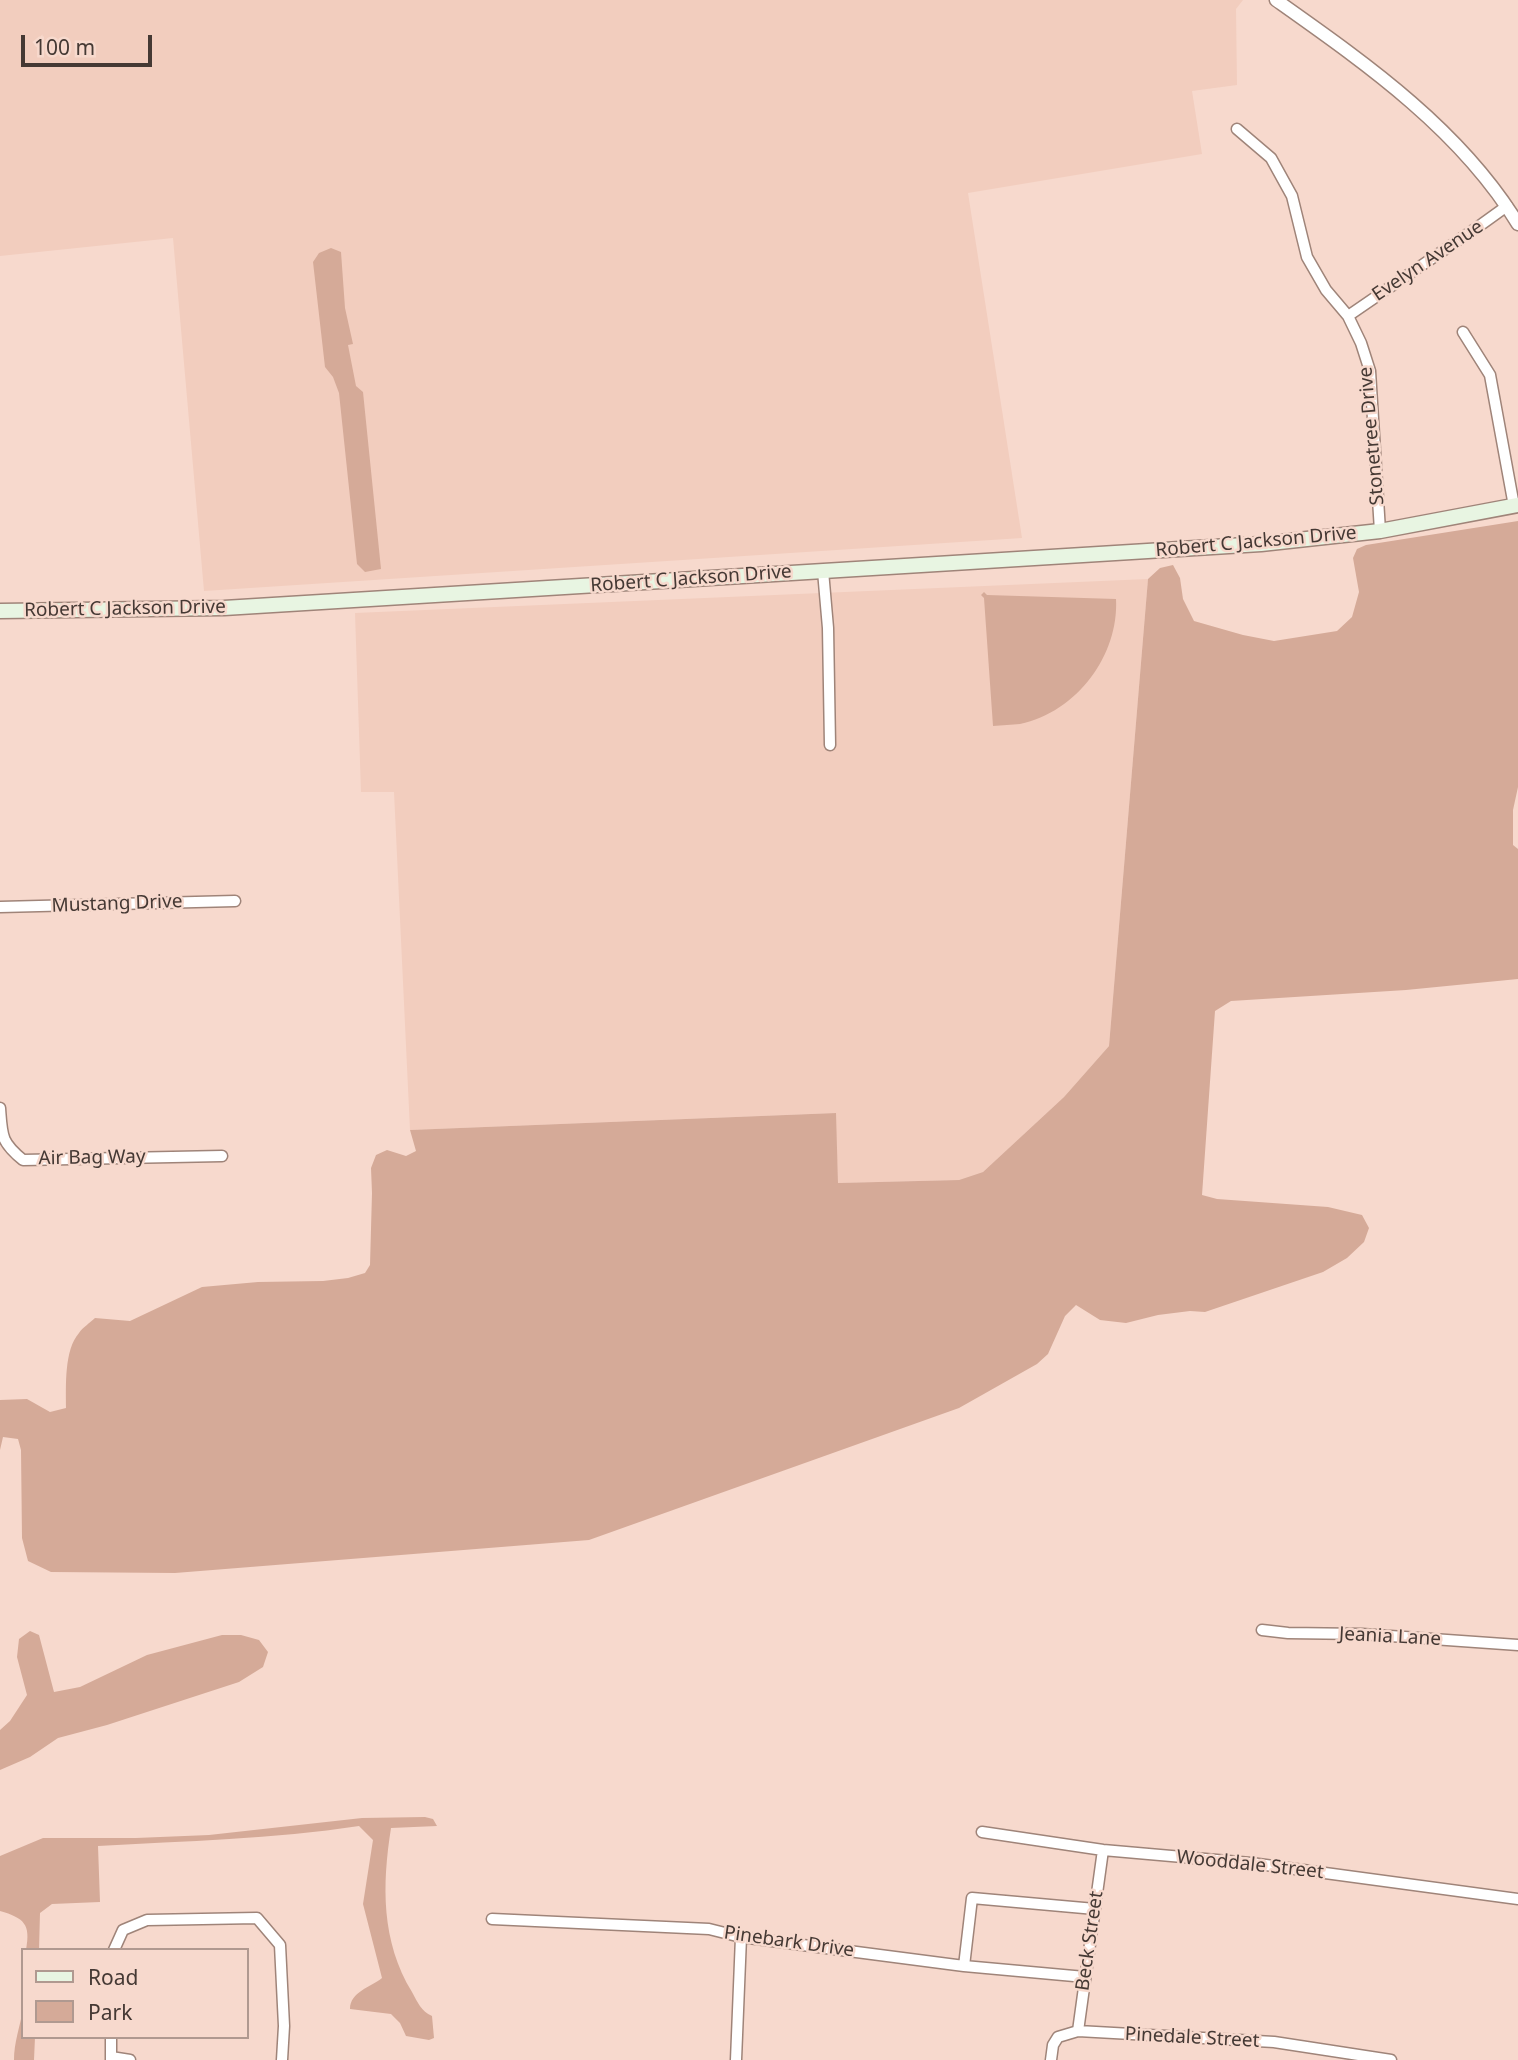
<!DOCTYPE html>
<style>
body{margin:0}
#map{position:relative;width:1518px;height:2060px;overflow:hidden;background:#f7d9cd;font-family:"Noto Sans",sans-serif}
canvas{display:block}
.legend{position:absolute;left:21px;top:1948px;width:228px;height:91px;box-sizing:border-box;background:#f7d9cd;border:2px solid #b09990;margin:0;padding:9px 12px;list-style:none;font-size:21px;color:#453934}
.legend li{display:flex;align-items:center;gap:14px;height:35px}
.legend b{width:35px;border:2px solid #b09990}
.scale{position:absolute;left:21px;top:35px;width:131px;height:32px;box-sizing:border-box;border:4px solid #453934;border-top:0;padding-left:9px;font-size:21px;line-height:24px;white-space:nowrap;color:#453934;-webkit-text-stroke:5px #f7d9cd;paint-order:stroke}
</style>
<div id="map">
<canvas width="1518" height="2060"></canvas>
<ul class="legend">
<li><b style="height:9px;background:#e8f5e2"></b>Road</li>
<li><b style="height:19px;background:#d5aa98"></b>Park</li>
</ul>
<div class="scale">100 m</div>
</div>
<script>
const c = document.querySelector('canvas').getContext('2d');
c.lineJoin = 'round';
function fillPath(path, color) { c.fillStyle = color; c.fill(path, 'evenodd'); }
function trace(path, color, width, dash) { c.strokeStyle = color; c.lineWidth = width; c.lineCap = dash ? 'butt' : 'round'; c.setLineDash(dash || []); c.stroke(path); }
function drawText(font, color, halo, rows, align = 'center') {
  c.font = font + ' "Noto Sans",sans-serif'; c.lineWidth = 5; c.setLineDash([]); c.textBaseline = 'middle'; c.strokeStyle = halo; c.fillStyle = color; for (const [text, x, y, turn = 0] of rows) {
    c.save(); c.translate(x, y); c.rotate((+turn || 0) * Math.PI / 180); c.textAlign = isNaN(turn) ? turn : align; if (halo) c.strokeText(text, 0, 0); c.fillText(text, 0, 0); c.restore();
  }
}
fillPath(new Path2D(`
 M0 0H1243L1236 9 1237 85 1192 91 1202 154 968 193 1022 538 204 591 173 238 0 256Z
 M1148 579 1109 1046 1064 1097 983 1172 959 1180 838 1183 835 1113 410 1130 394 792H361L355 613Z`), '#f2cdbe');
fillPath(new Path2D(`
 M331 248 341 252 345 308 353 344 348 345 356 386 363 392 381 569 365 572 357 564 339 393 333 377 325 367 313 262 319 253Z
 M1518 521V787L1513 810V845L1518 849V979L1406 990 1231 1001 1215 1011 1202 1195 1217 1199 1328 1207 1362 1215 1369 1228 1364 1242 1347 1258 1323 1272 1205 1312 1190 1311 1158 1315 1126 1323 1100 1320 1076 1305 1065 1316 1048 1354 1037 1364 959 1408 589 1540 175 1573 51 1572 28 1561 22 1538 21 1450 18 1439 3 1437 0 1450V1400L27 1399 50 1412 66 1408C66 1386 64 1350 79 1333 83 1327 90 1323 95 1318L130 1321 202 1287 258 1282 323 1281 348 1278 365 1273 370 1265 372 1193 371 1168 376 1155 387 1150 406 1156 416 1151 410 1130 836 1113 838 1183 959 1180 983 1172 1064 1097 1109 1046 1148 579 1160 568 1173 565 1180 578 1183 599 1194 621 1243 635 1274 641 1337 631 1352 617 1359 592 1353 558 1357 549 1366 545Z
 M984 592 987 595 1116 599C1119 655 1077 712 1020 724 1012 725 1002 725 993 726L984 598 981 595Z
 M30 1631 39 1635 54 1692 80 1687 147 1655 222 1635H241L259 1640 268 1652 263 1667 239 1682 107 1725 58 1738 30 1757 0 1770V1730L10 1721 27 1695 17 1657 19 1639Z
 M425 1817 433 1819 437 1826 391 1828C382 1885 381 1941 412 1992 418 2003 421 2011 432 2016L434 2038 429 2040 406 2036 400 2023 391 2014 350 2009C350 1992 371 1987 382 1978L363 1904 373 1840 359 1826C273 1839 186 1841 98 1846L100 1902 52 1904 40 1913 39 1950H26C31 1924 24 1918 0 1911V1856L43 1838H136L209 1835 362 1818Z
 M23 2009V2037H35L34 2060H14C14 2042 20 2027 23 2009Z`), '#d5aa98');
const minor = new Path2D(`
 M1237 129 1271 158 1292 196 1307 257 1326 290 1348 316 1361 343 1370 371 1380 531
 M1348 316 1482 224 1507 206
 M1463 332 1490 375 1514 506
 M823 571 828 628 830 745
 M0 907 235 901
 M0 1108C2 1136 1 1142 23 1160L222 1156
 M1262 1630 1288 1633 1362 1634 1518 1645
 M982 1832 1103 1850 1251 1863 1518 1899
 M492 1919 709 1929 741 1937 964 1966 1085 1977
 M114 1950 123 1930 147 1920 257 1918 280 1945 284 2026 282 2060
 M964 1966 972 1898 1095 1909
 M1078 2031 1103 1850
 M111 2037V2060
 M111 2057 130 2060
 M736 2060 741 1937
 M1051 2060 1053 2045 1058 2037 1078 2031 1274 2042 1391 2060`);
const tertiary = new Path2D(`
 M1276 0C1365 63 1460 129 1518 224`);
const secondary = new Path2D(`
 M0 611 224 608 1261 544 1380 531 1518 505`);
trace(minor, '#9f8479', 13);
trace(tertiary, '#9f8479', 15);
trace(secondary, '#9f8479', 17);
trace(minor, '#fff', 10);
trace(tertiary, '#fff', 12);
trace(secondary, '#e8f5e2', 14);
drawText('19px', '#453934', '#f7d9cd', [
 ["Evelyn Avenue",1428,261,-34],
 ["Stonetree Drive",1372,436,-95],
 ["Robert C Jackson Drive",1256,542,-5],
 ["Robert C Jackson Drive",691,579,-4],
 ["Robert C Jackson Drive",125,609,-1],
 ["Mustang Drive",117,904,-2],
 ["Air Bag Way",92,1158,-1],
 ["Jeania Lane",1390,1637,3],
 ["Wooddale Street",1250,1865,6],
 ["Beck Street",1090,1941,-82],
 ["Pinebark Drive",789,1942,8],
 ["Pinedale Street",1192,2038,3]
]);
</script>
